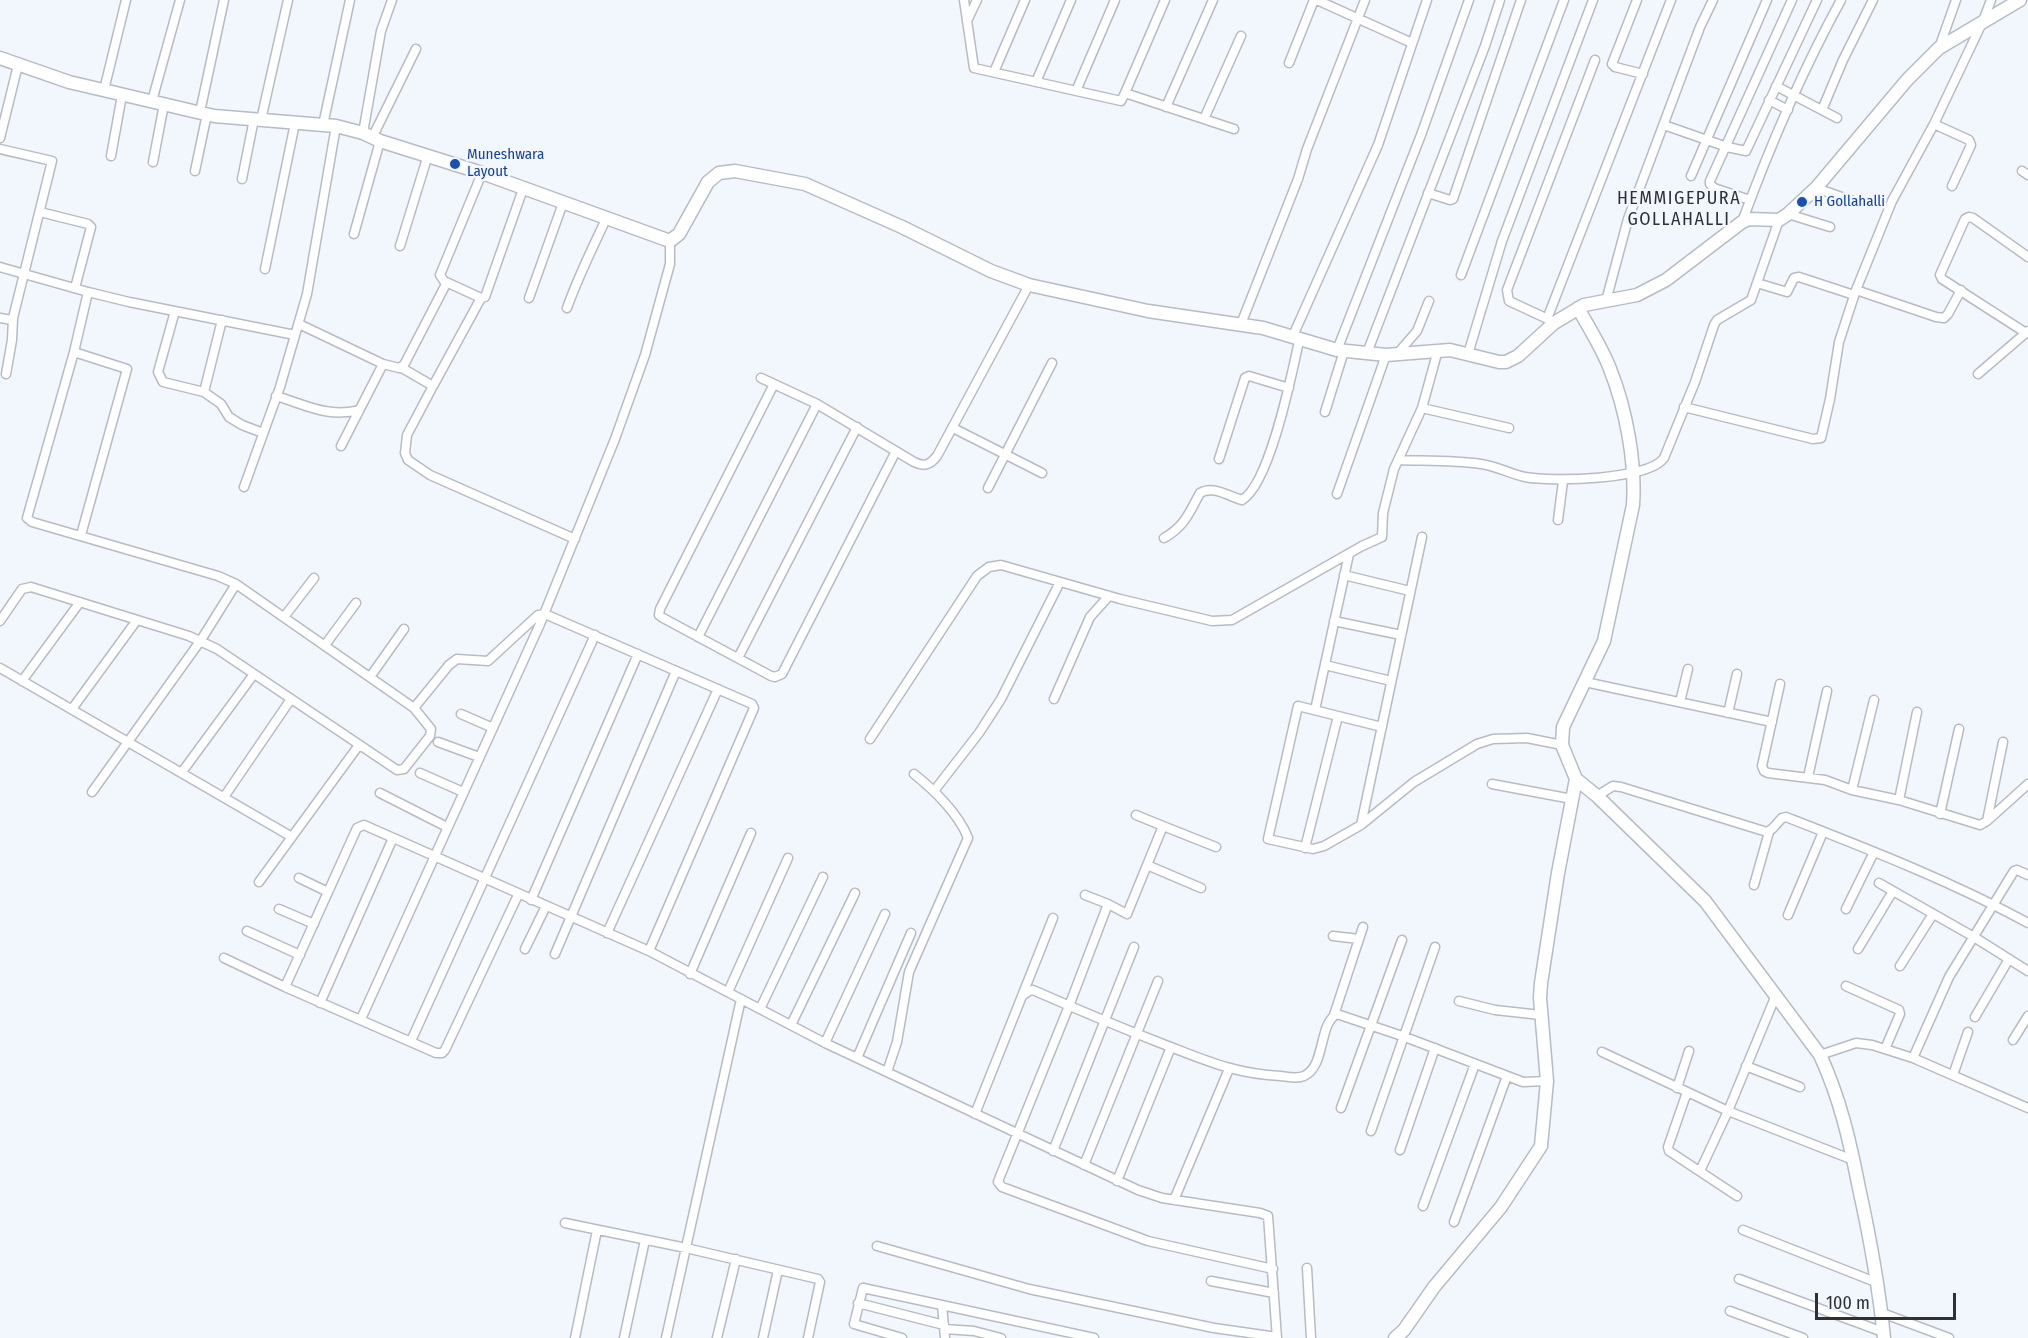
<!DOCTYPE html>
<style>
body{margin:0}
#map{position:relative;width:2028px;height:1338px;overflow:hidden;background:#f2f7fe;font-family:"Fira Sans Condensed",sans-serif}
canvas{display:block}
.scale{position:absolute;left:1815px;top:1293px;width:141px;height:27px;box-sizing:border-box;border:3px solid #2e3034;border-top:0;padding-left:8px;font-size:18px;line-height:21px;white-space:nowrap;color:#2e3034;-webkit-text-stroke:4px #f2f7fe;paint-order:stroke}
</style>
<div id="map">
<canvas width="2028" height="1338"></canvas>
<div class="scale">100 m</div>
</div>
<script>
const c = document.querySelector('canvas').getContext('2d');
c.lineJoin = 'round';
function trace(path, color, width, dash) { c.strokeStyle = color; c.lineWidth = width; c.lineCap = dash ? 'butt' : 'round'; c.setLineDash(dash || []); c.stroke(path); }
function drawText(font, color, halo, rows, align = 'center') {
  c.font = font + ' "Fira Sans Condensed",sans-serif'; c.lineWidth = 5; c.setLineDash([]); c.textBaseline = 'middle'; c.strokeStyle = halo; c.fillStyle = color; for (const [text, x, y, turn = 0] of rows) {
    c.save(); c.translate(x, y); c.rotate((+turn || 0) * Math.PI / 180); c.textAlign = isNaN(turn) ? turn : align; if (halo) c.strokeText(text, 0, 0); c.fillText(text, 0, 0); c.restore();
  }
}
const street = new Path2D(`
 M964 0 974 68 1121 101 1125 93 1234 129
 M1317 0 1412 43
 M1637 0 1612 64 1615 67 1643 74
 M967 21 977 0
 M1939 48 1956 0
 M1289 63 1314 0
 M994 72 1025 0
 M1036 82 1071 0
 M1776 86 1837 118
 M104 90 126 0
 M1076 91 1115 0
 M1125 93 1165 0
 M1769 100 1788 110
 M152 101 180 0
 M1166 107 1213 0
 M1822 110 1843 60 1873 0
 M200 112 224 0
 M1204 119 1241 36
 M261 120 288 0
 M1934 124 1969 140 1971 145 1952 186
 M323 125 350 0
 M1664 125 1727 147 1746 151 1817 0
 M363 133 381 31 392 0
 M0 138 18 65
 M372 138 416 49
 M0 149 52 161 13 318 12 320 0 318
 M111 156 122 95
 M153 162 164 104
 M195 171 207 114
 M2022 171 2028 175
 M1691 176 1767 0
 M242 179 254 119
 M1816 188 1853 201
 M1428 193 1450 200 1453 199 1521 0
 M1750 200 1714 188 1710 184V181L1792 0
 M40 212 88 224 91 227 75 288
 M1788 214 1830 227
 M1742 222C1770 146 1802 71 1841 0
 M354 234 380 141
 M400 246 428 155
 M0 267 88 292 74 352 27 518 32 522 218 576 236 584
 M265 269 295 123
 M1461 275 1564 0
 M446 282 481 298 485 297 523 189
 M1757 283 1787 292 1794 278 1799 277 1854 295
 M1856 290 1936 317 1944 318 1948 314 1961 290
 M88 292 129 302 295 335
 M529 298 563 203
 M1606 301 1628 219 1700 27 1713 0
 M567 308C578 277 592 249 606 219
 M175 311 158 372 163 382 204 392 221 404 229 417 242 425 263 433
 M1547 319 1671 0
 M1550 320 1509 301 1507 290 1595 60
 M299 324 383 364
 M1241 324 1298 179 1307 149 1365 0
 M2026 333 1942 279 1940 275 1965 219 1969 217 1973 218 2028 257
 M1292 338 1378 145 1427 0
 M1337 350 1421 135 1469 0
 M74 352 127 369 81 535
 M1367 353 1485 46 1500 0
 M1397 354 1417 331 1429 301
 M1468 354 1502 241 1593 0
 M402 368 433 386 481 298
 M6 374 12 340 13 318
 M1978 374 2028 331
 M761 378 817 404 914 462C924 467 930 465 937 456L1029 285
 M774 384 660 609 659 615 663 618 771 676 775 677 782 674 896 451
 M433 386 407 435 405 453 408 460 430 475 575 539
 M204 392 222 320
 M276 396C306 405 328 418 359 410
 M1684 407 1813 439 1821 438 1830 399 1839 342 1856 290 1892 201 1934 124 1983 21 1991 0
 M1422 408 1509 428
 M1325 412 1344 351
 M953 428 1042 473
 M341 446 383 364 399 368 404 365 446 284 440 275 482 173
 M1219 459 1245 378 1249 376 1289 388
 M1398 460C1425 461 1454 460 1481 464 1497 466 1510 474 1525 477 1552 482 1649 480 1664 458L1695 382 1714 325 1717 320 1751 300 1779 220
 M244 487 280 387 307 294 336 126
 M988 488 1052 363
 M1337 494 1386 355
 M1558 520 1563 481
 M1164 538C1185 526 1189 513 1200 493 1213 485 1228 496 1242 500 1270 484 1292 373 1299 341
 M1344 575 1410 591
 M284 617 314 578
 M0 621 22 589 31 587 189 636 217 649 397 770 404 769 430 736 431 729 414 708
 M1334 621 1401 635
 M698 637 817 404
 M325 645 356 603
 M738 658 857 427
 M1325 665 1391 681
 M0 668 292 837
 M370 677 404 629
 M22 681 80 602
 M1585 682 1772 722
 M1780 684 1762 766 1764 771 1768 773 1825 780 1852 790 1899 800 1980 825 1987 821 2003 742
 M1054 699 1090 617 1109 596
 M1680 702 1688 669
 M72 709 137 620
 M1315 710 1349 554
 M1728 713 1737 674
 M461 714 493 728
 M1382 727 1298 706 1268 839 1313 849 1324 846 1361 825 1414 782 1477 744 1493 739 1527 738 1562 745
 M870 739 977 576 989 567 1001 565 1120 599 1212 621 1232 620 1362 546 1382 537 1383 513 1394 469 1422 408 1438 350
 M438 742 479 757
 M182 772 254 674
 M420 773 463 792
 M1808 777 1827 691
 M1492 784 1572 799
 M1852 790 1874 700
 M934 791 979 733 1001 699 1060 582
 M92 792 201 640 236 584 414 708 449 665 457 659 488 661 538 615 545 614 752 704 754 708 649 951
 M380 793 447 827
 M1597 796 1613 786 1621 787 1767 832 1772 829 1782 818 1786 817C1868 849 1951 881 2028 923
 M224 797 291 699
 M1899 800 1917 712
 M1940 814 1959 729
 M1987 821 2028 784
 M1361 825 1422 537
 M1163 826 1216 847
 M1305 848 1338 716
 M1147 865 1201 888
 M299 878 328 892
 M259 882 359 745
 M1879 883 1974 937 2028 971
 M1754 885 1769 832
 M1085 895 1108 904 1069 1006 999 1179 998 1182 1002 1187 1148 1241 1273 1269
 M531 900 638 654
 M1108 904 1127 914 1163 826 1136 815
 M279 909 314 924
 M1846 909 1874 852
 M1788 915 1823 832
 M247 931 300 955
 M607 933 718 689
 M1333 936 1359 939
 M525 949 546 906
 M1858 949 1893 891
 M555 954 676 671
 M224 958 285 987 436 1053H442L445 1050 518 895
 M1900 966 1933 914
 M690 974 751 833
 M1846 986 1899 1010 1900 1014 1885 1049
 M285 987 357 828 364 825 649 951 825 1043 1138 1190 1162 1198 1260 1213 1268 1216 1277 1338
 M728 992 788 858
 M1022 996 1053 918
 M1459 1001 1495 1010 1541 1015
 M320 1003 393 838
 M760 1009 823 877
 M1334 1015 1363 927
 M1975 1017 2009 959
 M361 1019 540 624 615 439 645 355 670 264V241
 M791 1025 855 893
 M2013 1040 2028 1016
 M411 1041 595 635
 M825 1043 885 914
 M1602 1052 1728 1111 1853 1160
 M1820 1055 1856 1043 1872 1045 1913 1058 2028 1108
 M857 1058 911 933
 M1913 1058 1949 977 2014 871 2017 870 2028 875
 M1746 1066 1800 1087
 M887 1072 897 1042 909 972 968 838C959 814 933 789 914 774
 M1953 1075 1968 1032
 M1677 1088 1689 1051
 M1687 1092 1668 1147 1669 1151 1737 1196
 M1341 1108 1402 940
 M975 1114 1022 996 1029 991 1033 990C1076 1009 1119 1027 1163 1044 1205 1060 1235 1074 1281 1076 1288 1077 1297 1079 1304 1076 1326 1066 1318 1024 1337 1014L1405 1037 1523 1082 1547 1081
 M1371 1131 1435 947
 M1400 1150 1435 1048
 M1053 1151 1134 947
 M1084 1165 1158 981
 M1700 1171 1728 1111 1776 995
 M1117 1181 1171 1047
 M1174 1200 1229 1069
 M1423 1206 1475 1064
 M1454 1222 1507 1076
 M565 1223 686 1248 818 1279 820 1282 808 1338
 M1743 1230 1878 1283
 M877 1246 1029 1289 1214 1328 1277 1337
 M1307 1268 1311 1338
 M1739 1279 1883 1332
 M1211 1281 1274 1293
 M858 1303 944 1325
 M942 1305 945 1338
 M1730 1311 1803 1338
 M1882 1313 1949 1338
 M945 1329 974 1331 1001 1338
 M575 1338 597 1230
 M624 1338 645 1240
 M666 1338 741 999
 M717 1338 736 1259
 M763 1338 778 1270
 M902 1338 854 1324 863 1288 1094 1338`);
const secondary = new Path2D(`
 M0 58 69 82 214 116 336 126 363 133 380 141 482 173 670 241 679 234 708 182 719 173 735 171 805 184 902 227 991 271 1029 285 1148 311 1263 328 1337 350 1386 355 1450 350 1499 362H1506L1518 356 1554 323 1584 305 1637 295 1666 280 1742 222 1749 219 1779 220 1788 214 1816 188 1907 80 1939 48 2020 0
 M1578 308C1589 328 1602 348 1610 369 1626 409 1636 462 1633 505L1604 641 1563 727 1562 745 1576 779 1597 796 1705 901 1820 1055C1840 1098 1850 1142 1859 1188 1870 1238 1879 1287 1884 1338
 M1395 1338 1404 1330 1434 1287 1501 1207 1541 1146 1547 1081 1540 998 1541 983 1558 873 1576 779`);
trace(street, '#b6bbc5', 11);
trace(secondary, '#b6bbc5', 15);
trace(street, '#fff', 8);
trace(secondary, '#fff', 12);
for (const [x, y, r, color] of [
 [455,164,6,"#1a4fb4"],
 [1802,202,6,"#1a4fb4"]
]) { const dot = new Path2D(); dot.arc(x, y, r, 0, 2 * Math.PI); c.fillStyle = color; c.fill(dot); trace(dot, '#f2f7fe', 2); }
drawText('15px', '#164399', '#f2f7fe', [
 ["Muneshwara",467,155],
 ["Layout",467,172],
 ["H Gollahalli",1814,202]
], 'left');
c.letterSpacing = '1.5px';
drawText('18px', '#2e3034', '#f2f7fe', [
 ["HEMMIGEPURA",1679,199],
 ["GOLLAHALLI",1679,220]
]);
c.letterSpacing = '0px';
</script>
